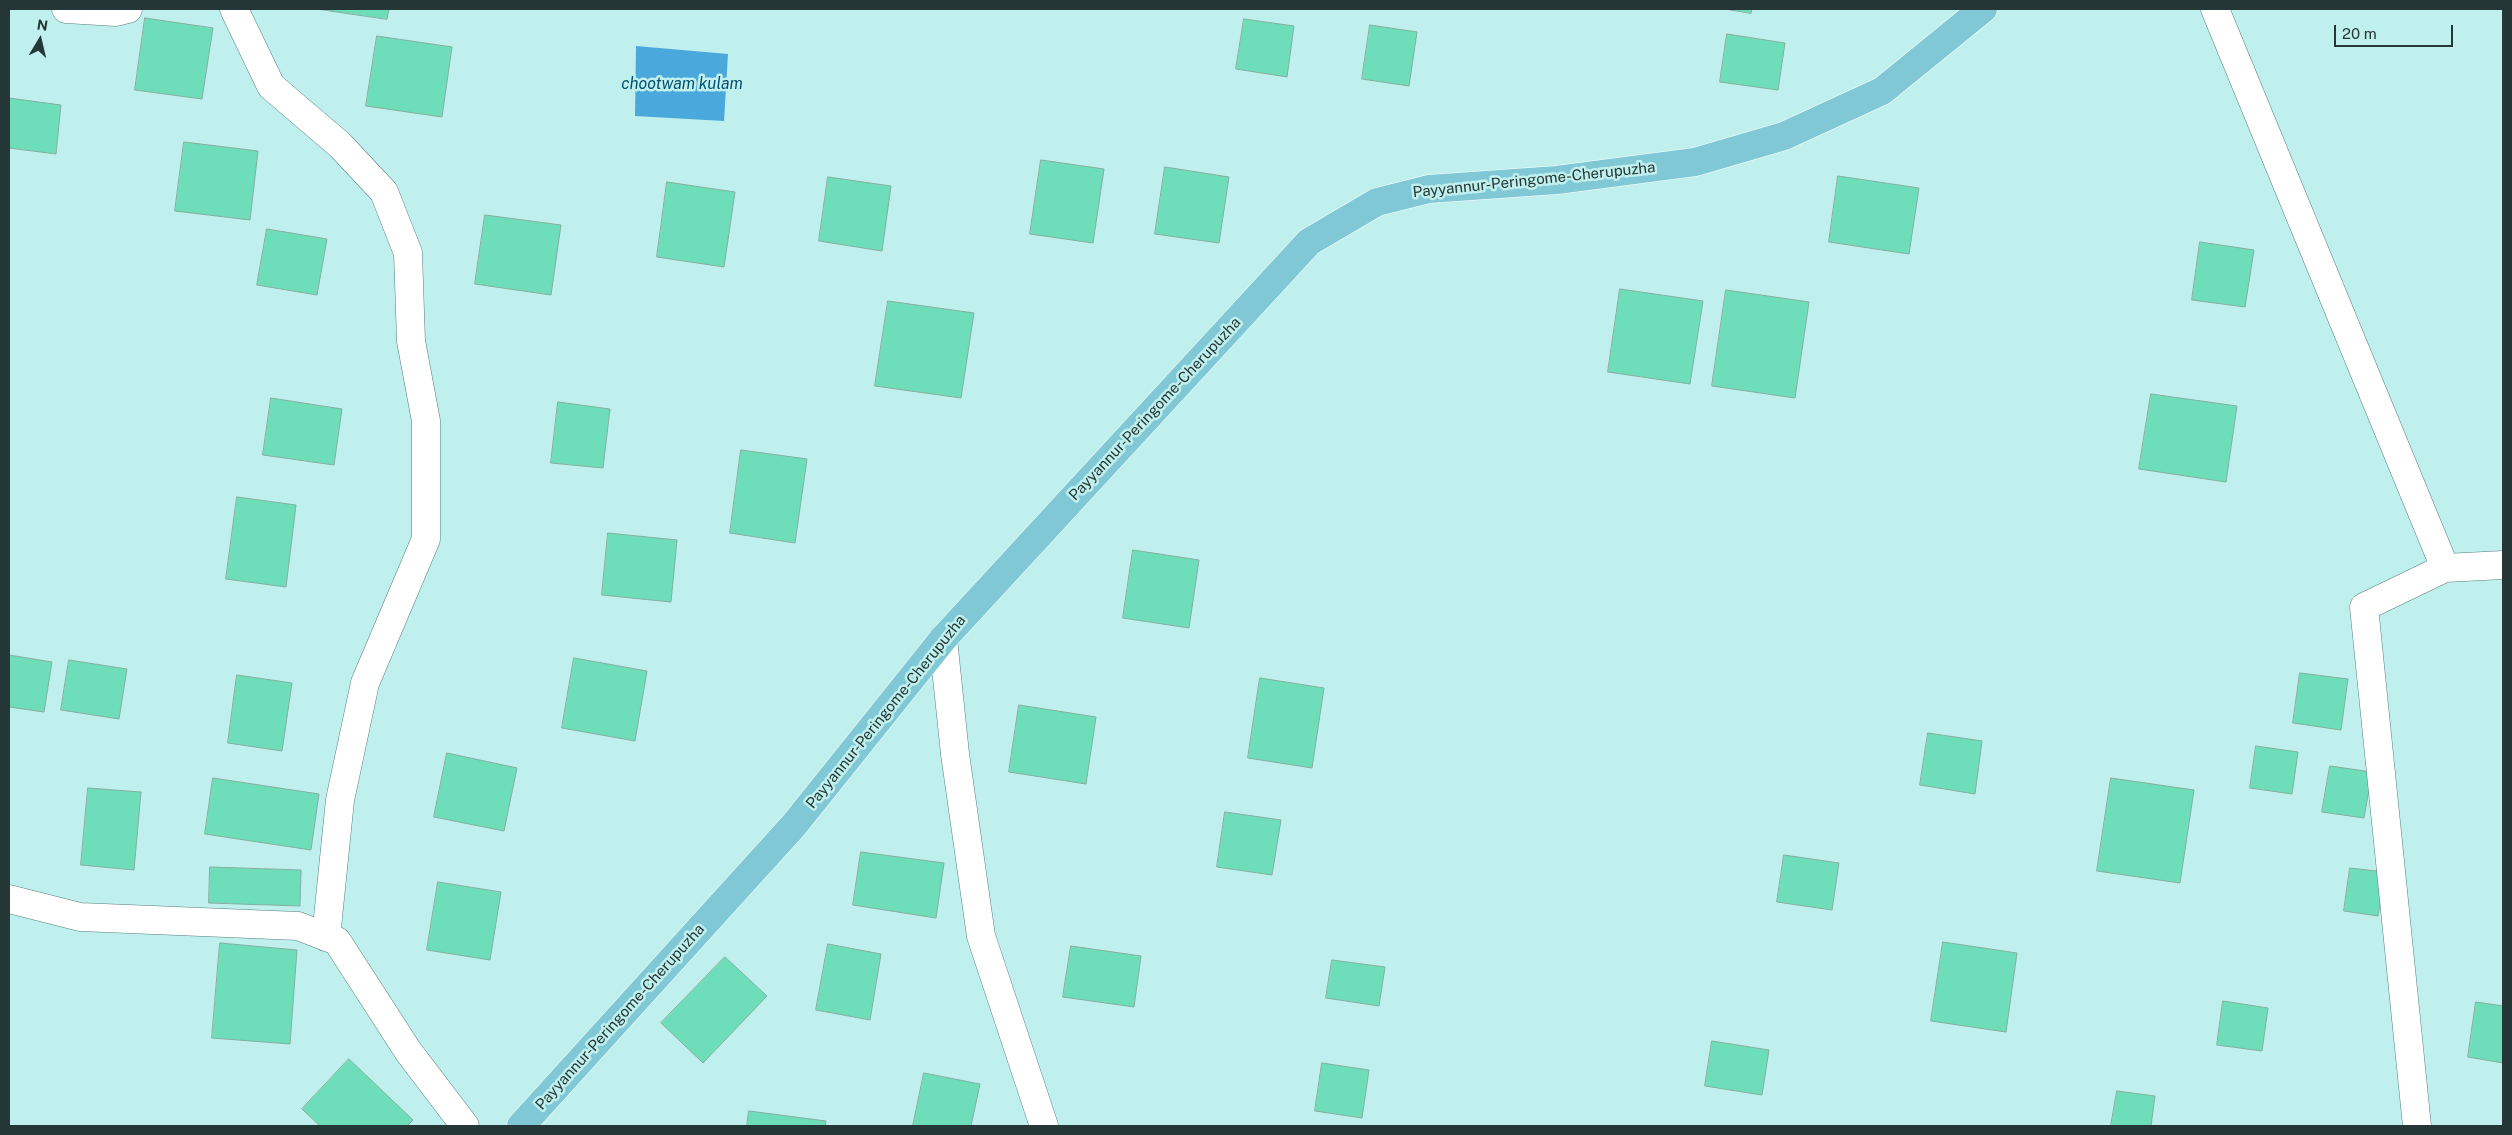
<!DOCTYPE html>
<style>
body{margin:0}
#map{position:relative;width:2512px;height:1135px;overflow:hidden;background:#c0f0ed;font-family:"Public Sans",sans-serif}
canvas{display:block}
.frame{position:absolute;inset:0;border:10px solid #243736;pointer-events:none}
.north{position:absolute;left:15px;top:15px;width:50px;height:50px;-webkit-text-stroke:4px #c0f0ed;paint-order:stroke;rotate:9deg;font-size:14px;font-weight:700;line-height:20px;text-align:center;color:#243736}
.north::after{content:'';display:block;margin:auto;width:18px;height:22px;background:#243736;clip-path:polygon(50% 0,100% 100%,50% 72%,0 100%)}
.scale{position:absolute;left:2334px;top:25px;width:119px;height:22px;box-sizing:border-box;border:2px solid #243736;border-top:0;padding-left:6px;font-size:15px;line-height:18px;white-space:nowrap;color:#243736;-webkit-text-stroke:4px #c0f0ed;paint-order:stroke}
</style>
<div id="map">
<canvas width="2512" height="1135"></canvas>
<div class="frame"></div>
<div class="north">N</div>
<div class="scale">20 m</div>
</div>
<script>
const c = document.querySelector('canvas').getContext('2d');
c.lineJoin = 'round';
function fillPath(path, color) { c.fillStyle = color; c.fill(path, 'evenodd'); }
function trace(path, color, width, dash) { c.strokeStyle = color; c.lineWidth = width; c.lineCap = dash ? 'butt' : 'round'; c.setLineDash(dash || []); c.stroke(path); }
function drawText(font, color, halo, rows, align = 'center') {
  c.font = font + ' "Public Sans",sans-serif'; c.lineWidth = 5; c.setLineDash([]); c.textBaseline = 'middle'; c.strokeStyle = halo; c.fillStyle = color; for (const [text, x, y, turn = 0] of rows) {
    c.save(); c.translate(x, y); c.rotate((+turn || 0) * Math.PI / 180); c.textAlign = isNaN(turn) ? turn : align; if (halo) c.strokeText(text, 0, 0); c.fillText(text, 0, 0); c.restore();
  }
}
fillPath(new Path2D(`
 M636 46 728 54 724 121 635 116Z`), '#4ba8dc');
const building = new Path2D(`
 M317 9H389L387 19Z
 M1725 9H1752L1751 13Z
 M145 18 213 28 202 99 135 90Z
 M1244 19 1294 26 1287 77 1236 69Z
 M1370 25 1417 32 1409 86 1362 79Z
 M1727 34 1785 43 1778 90 1720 82Z
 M377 36 452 47 442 117 366 106Z
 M9 98 61 105 56 154 9 148Z
 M184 142 258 151 250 220 175 211Z
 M1041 160 1104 169 1093 243 1030 234Z
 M1165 167 1229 177 1219 243 1155 234Z
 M1838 176 1919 188 1909 254 1829 242Z
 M828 177 891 186 882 251 819 241Z
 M667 182 735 192 724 267 657 257Z
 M485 215 561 225 551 295 475 284Z
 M267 229 327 239 317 295 257 285Z
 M2200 242 2254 250 2245 307 2192 300Z
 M1620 289 1703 301 1690 384 1608 372Z
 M1726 290 1809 302 1795 398 1712 386Z
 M888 301 974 313 961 398 875 386Z
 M2151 394 2237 406 2226 482 2139 469Z
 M271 398 342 409 334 465 263 455Z
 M558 402 610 409 603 468 551 463Z
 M741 450 807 459 795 543 730 533Z
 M237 497 296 505 286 587 226 579Z
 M608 533 677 540 671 602 602 595Z
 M1133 550 1199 560 1189 628 1123 618Z
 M9 655 52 662 44 712 9 707Z
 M574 658 647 671 635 741 562 728Z
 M69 660 127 669 119 719 61 710Z
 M2300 673 2348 679 2341 730 2293 723Z
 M237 675 292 683 282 751 228 743Z
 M1260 678 1324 688 1312 768 1248 758Z
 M1019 705 1096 717 1086 784 1009 772Z
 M1928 733 1982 741 1975 794 1920 785Z
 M2256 746 2298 752 2292 794 2250 788Z
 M447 753 517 768 504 831 434 817Z
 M2330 766 2372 772 2364 818 2322 812Z
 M213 778 319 794 311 850 205 834Z
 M2111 778 2194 790 2180 883 2097 871Z
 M88 788 141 792 134 870 81 865Z
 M1225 812 1281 820 1272 875 1217 867Z
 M861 852 944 863 936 918 853 905Z
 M1784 855 1839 863 1832 910 1777 902Z
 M210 867 301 870 300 906 209 903Z
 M2350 868 2385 872 2378 916 2344 911Z
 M438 882 501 892 490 960 427 950Z
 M1943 942 2017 953 2006 1032 1931 1021Z
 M220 943 297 950 290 1044 212 1038Z
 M828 944 881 954 870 1020 816 1010Z
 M1071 946 1141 956 1134 1007 1063 997Z
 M725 957 767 996 703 1063 661 1023Z
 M1332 960 1385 967 1379 1006 1326 998Z
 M2223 1001 2268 1008 2262 1051 2217 1045Z
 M2476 1002 2503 1006V1063L2468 1057Z
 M1712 1041 1769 1050 1762 1095 1705 1086Z
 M349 1059 413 1120 407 1126H320L302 1109Z
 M1322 1063 1369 1070 1362 1118 1315 1111Z
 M924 1073 980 1084 971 1126H913Z
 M2117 1091 2155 1096 2151 1126H2111Z
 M749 1111 826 1121 825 1126H747Z`);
fillPath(building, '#6ddeb9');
trace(building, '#85ae9f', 1);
const minor = new Path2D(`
 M66 9 116 12 128 9
 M234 9 271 86 340 145 384 192 408 253 411 341 426 421V539L365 683 340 800 326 937
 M2215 9 2445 568
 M943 639 955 754 981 936 1044 1126
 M9 899 80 917 298 926 337 941 408 1051 465 1126
 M2417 1126 2364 607 2445 568 2503 565`);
const major = new Path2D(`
 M521 1126 794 825 943 639 1309 242 1377 202 1429 189 1557 180 1695 162 1784 136 1882 91 1983 9`);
trace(minor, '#537f7d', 29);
trace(major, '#fff', 29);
trace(minor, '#fff', 28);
trace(major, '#81c8d6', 28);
drawText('15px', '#243736', '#c0f0ed', [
 ["Payyannur-Peringome-Cherupuzha",1534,180,-6],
 ["Payyannur-Peringome-Cherupuzha",1155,409,-47],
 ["Payyannur-Peringome-Cherupuzha",886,712,-51],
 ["Payyannur-Peringome-Cherupuzha",620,1017,-48]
]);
drawText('italic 16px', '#004f72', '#c0f0ed', [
 ["chootwam kulam",682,84]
]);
</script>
